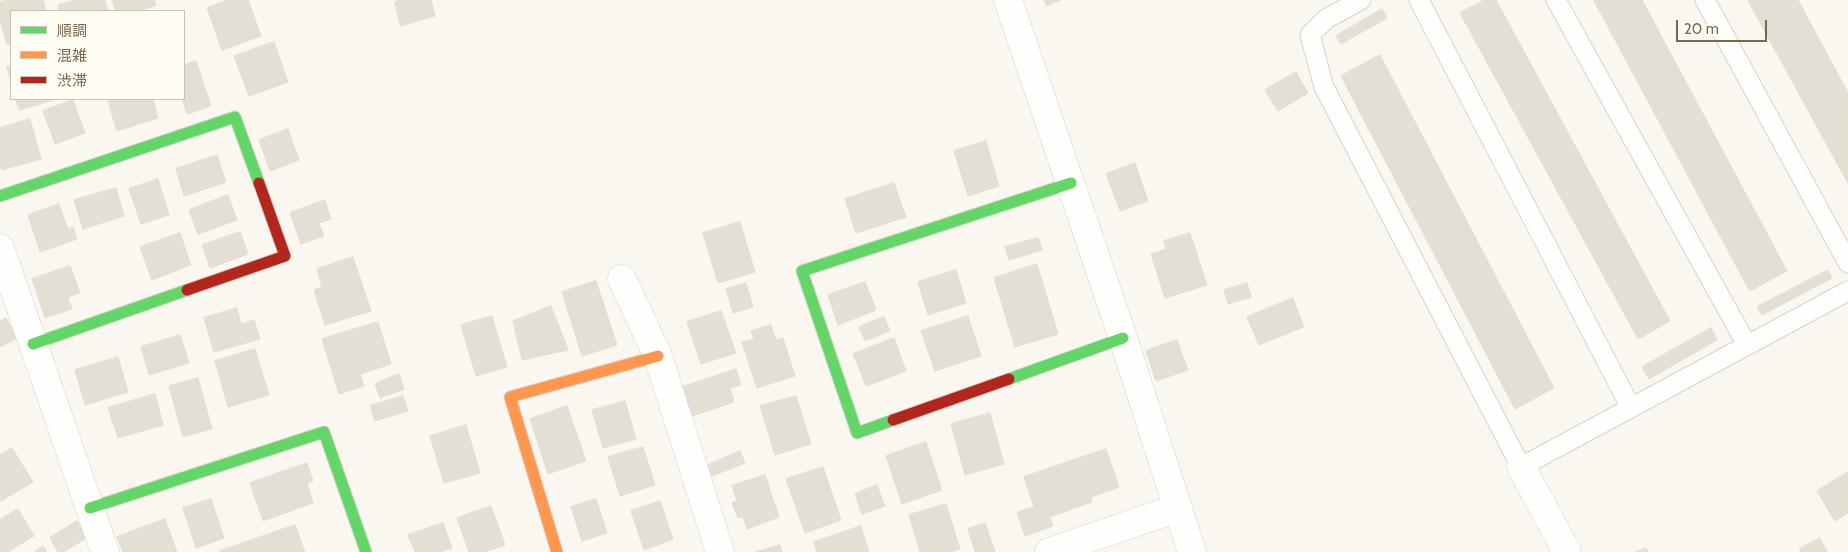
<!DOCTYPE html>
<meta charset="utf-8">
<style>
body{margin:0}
#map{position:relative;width:1848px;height:552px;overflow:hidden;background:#f9f7f0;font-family:Cabin,"Noto Sans JP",sans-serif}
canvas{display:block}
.legend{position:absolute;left:10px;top:10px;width:175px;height:90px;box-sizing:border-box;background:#fffdf3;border:1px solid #cac1b1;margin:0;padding:6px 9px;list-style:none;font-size:15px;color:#7a664d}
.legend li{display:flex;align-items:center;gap:10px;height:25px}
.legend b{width:25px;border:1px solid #cac1b1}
.scale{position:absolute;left:1676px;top:20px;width:91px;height:22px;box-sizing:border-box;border:2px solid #7a664d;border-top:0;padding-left:6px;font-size:15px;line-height:18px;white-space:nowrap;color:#7a664d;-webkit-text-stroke:4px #fffdf3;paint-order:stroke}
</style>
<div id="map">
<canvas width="1848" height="552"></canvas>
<ul class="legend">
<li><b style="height:6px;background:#63d668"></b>順調</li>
<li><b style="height:6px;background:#ff974d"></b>混雑</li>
<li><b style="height:6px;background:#b3261e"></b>渋滞</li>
</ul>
<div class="scale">20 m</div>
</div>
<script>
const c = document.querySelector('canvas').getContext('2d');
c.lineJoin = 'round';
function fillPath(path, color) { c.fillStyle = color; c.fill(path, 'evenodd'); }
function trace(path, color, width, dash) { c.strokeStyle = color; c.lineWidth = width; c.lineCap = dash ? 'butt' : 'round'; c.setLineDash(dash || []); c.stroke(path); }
const building = new Path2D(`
 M8 0H43L46 11H11V44L7 45 0 19V2Z
 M76 0H105L108 11H59L58 5Z
 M112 0H154L156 5 139 11H116Z
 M228 0H248L261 36 222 50 207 8Z
 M403 0H431L435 16 400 26 395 2Z
 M1044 0H1061L1047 6Z
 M1484 0H1496L1670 321 1638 339 1460 13Z
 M1594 0H1642L1787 271 1750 291Z
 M1748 0H1798L1848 93V183Z
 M1382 9 1387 18 1341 44 1336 36Z
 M274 42 288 82 249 96 234 56Z
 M1380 55 1554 388 1515 409 1341 76Z
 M196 61 211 106 187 114 182 99H184V65Z
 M11 66V81L7 67Z
 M1296 72 1308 93 1278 111 1265 90Z
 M16 99H53V100L20 110Z
 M108 99H153L158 118 117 131Z
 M73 100 85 133 55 144 43 111Z
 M30 119 41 159 2 170 0 163V128Z
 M288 129 299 160 270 171 259 140Z
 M986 141 999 186 968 196 954 151Z
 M217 155 226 182 184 196 176 169Z
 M1135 163 1148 201 1120 211 1106 174Z
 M158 179 169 215 141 224 129 189Z
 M894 183 906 217 856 233 845 199Z
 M116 188 124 216 83 229 74 200Z
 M228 195 237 220 198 234 189 210Z
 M325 200 331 219 319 223 324 236 301 244 290 213Z
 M59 204 68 229 73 227 77 239 40 252 28 215Z
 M740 222 755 272 718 283 703 233Z
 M240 232 248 254 210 268 202 245Z
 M180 233 191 265 152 280 140 247Z
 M1190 233 1207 285 1165 298 1151 254 1166 249 1164 241Z
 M1038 238 1042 250 1009 260 1005 247Z
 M353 257 371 311 325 325 314 290 322 287 317 269Z
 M1037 264 1058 334 1015 347 994 278Z
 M70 266 80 293 68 297 72 309 45 318 32 279Z
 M956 270 966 303 928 315 918 282Z
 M1828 270 1832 278 1762 315 1757 307Z
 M596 281 617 345 582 356 562 292Z
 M865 282 876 310 838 325 828 295Z
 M746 283 753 307 733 313 726 289Z
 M1247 283 1251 297 1228 304 1224 290Z
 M1293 298 1304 327 1259 345 1247 317Z
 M551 306 568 350 522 360 513 321Z
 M237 308 241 324 254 320 260 339 214 352 204 318Z
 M721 311 736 353 701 364 687 322Z
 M492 316 507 367 476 376 461 325Z
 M968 316 981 356 935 371 921 331Z
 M884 317 890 331 865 341 859 327Z
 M6 318 17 338 0 347V322Z
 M378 322 391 364 360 374 364 386 339 394 322 339Z
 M771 325 776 340 783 338 795 376 757 388 742 342 754 339 751 331Z
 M1711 328 1717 340 1649 379 1642 367Z
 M180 335 189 363 149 375 141 347Z
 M894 338 906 371 866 386 853 354Z
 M1177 340 1188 370 1156 381 1146 351Z
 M255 349 269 395 228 407 215 361Z
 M118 357 128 392 85 405 75 370Z
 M736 369 741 385 730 388 734 402 692 416 683 387Z
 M399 374 404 389 380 398 375 384Z
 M198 378 212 429 183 437 169 386Z
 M155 394 163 425 118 438 108 408Z
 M403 396 408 411 375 421 370 406Z
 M796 396 811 444 775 455 760 406Z
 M625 401 636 439 603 448 592 410Z
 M567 406 586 461 548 474 530 419Z
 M990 413 1004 464 965 475 951 424Z
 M466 425 480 473 444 483 430 436Z
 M926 442 942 490 902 504 886 456Z
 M643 447 655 485 620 496 608 457Z
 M12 448 33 482 1 501 0 455Z
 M1106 449 1119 487 1091 497 1092 502 1050 517 1053 526 1025 536 1017 512 1034 507 1024 477Z
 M740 451 745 463 712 476 708 465Z
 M307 463 313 481 307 483 313 503 263 521 250 483Z
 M823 467 841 520 805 533 786 479Z
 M1848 472V513L1835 521 1817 491Z
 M765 475 779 517 747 529 743 517 738 518 732 503 737 501 732 486Z
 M877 485 885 506 862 514 855 494Z
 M211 499 224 538 196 548 183 508Z
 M596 499 607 533 582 541 571 507Z
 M660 501 673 539 644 550 631 511Z
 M946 504 960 549 950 552H920L909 515Z
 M491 506 505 545 485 552H469L457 518Z
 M18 509 34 536 8 552H0V520Z
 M165 519 177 552H123L117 537Z
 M77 521 87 538 63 552H58L50 538Z
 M443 523 452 548 440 552H415L408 535Z
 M985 523 995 552H975L968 529Z
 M295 525 305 552H220V551Z
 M861 526 869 552H817L814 542Z
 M1820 538 1827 552H1801L1799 549Z
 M780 545 782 552H756Z
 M43 546 47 552H35Z
 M1646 548 1648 552H1636Z`);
fillPath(building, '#e4dfd4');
trace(building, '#e2dcd1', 1);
const lane = new Path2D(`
 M1361 0 1326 19 1310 35 1324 87 1521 467 1848 291
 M1419 0 1631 408
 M1556 0 1747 345
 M1705 0 1848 263`);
const street = new Path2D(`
 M1008 0 1123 338 1192 552
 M0 248 105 552
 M622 279 658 356 720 552
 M1521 467 1567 552
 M1049 552 1178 508`);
const fast = new Path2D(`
 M0 196 235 117 259 183
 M33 344 187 290
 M1009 379 1123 338
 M893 420 857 433 802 271 1071 183
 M90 508 324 432 366 552`);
const slow = new Path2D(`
 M557 552 510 397 658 356`);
const jam = new Path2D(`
 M187 290 285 256 259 183
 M893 420 1009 379`);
trace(lane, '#d7d3cb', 21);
trace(street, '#d7d3cb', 29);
trace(fast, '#d8d3ca', 13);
trace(slow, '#d8d3ca', 13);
trace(jam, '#d8d3ca', 13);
trace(lane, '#fefefd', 19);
trace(street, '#fefefd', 28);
trace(fast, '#63d668', 11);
trace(slow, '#ff974d', 11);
trace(jam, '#b3261e', 11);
</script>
